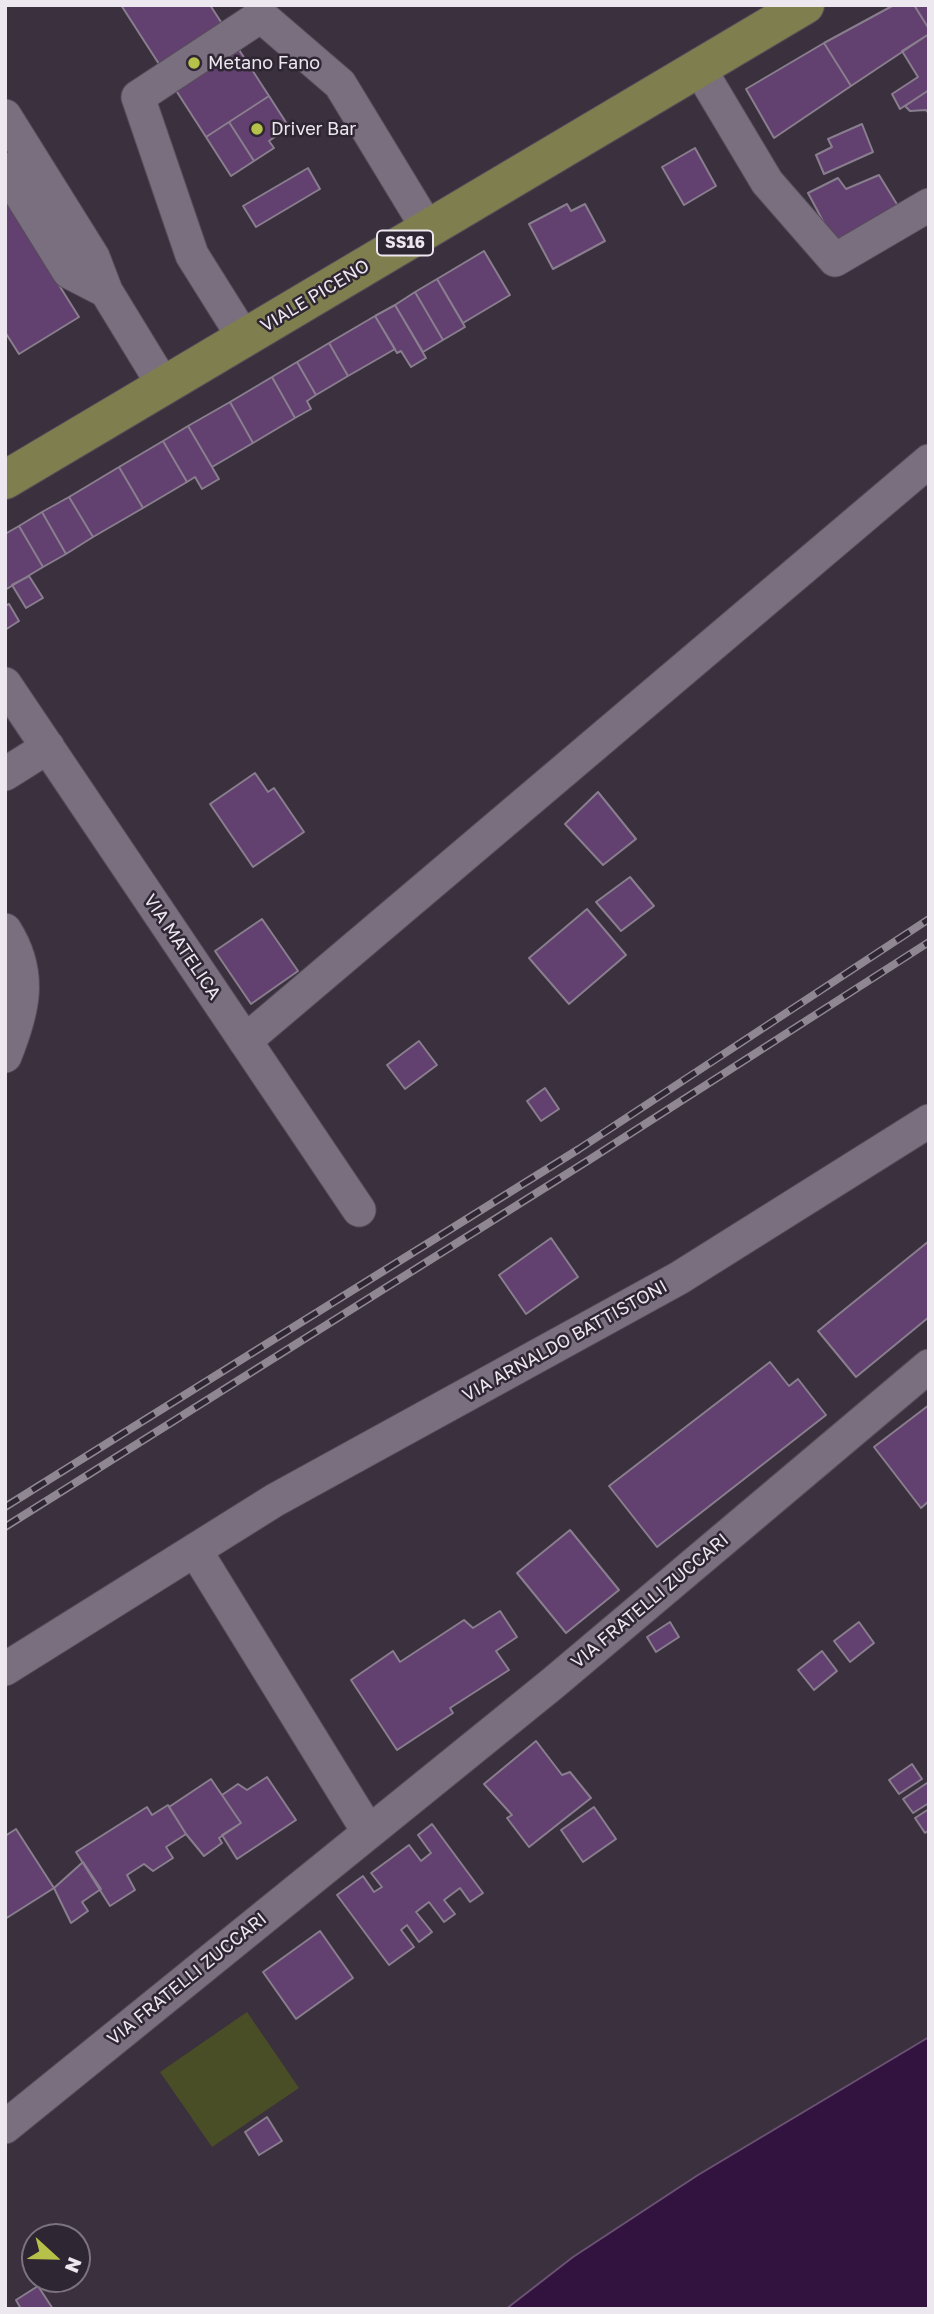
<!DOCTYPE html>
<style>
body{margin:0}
#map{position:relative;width:934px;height:2314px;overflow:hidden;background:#3a303e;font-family:"Golos Text",sans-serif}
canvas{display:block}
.frame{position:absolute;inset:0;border:7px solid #ede7f0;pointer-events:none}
.north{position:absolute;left:21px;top:2223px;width:70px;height:70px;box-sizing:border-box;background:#2f2633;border:2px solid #7b737f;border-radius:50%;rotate:112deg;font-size:19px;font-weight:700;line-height:28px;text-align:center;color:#ede7f0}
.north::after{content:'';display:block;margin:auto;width:24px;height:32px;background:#b6c149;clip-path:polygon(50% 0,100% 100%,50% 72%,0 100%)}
</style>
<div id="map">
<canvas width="934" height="2314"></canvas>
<div class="frame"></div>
<div class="north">N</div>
</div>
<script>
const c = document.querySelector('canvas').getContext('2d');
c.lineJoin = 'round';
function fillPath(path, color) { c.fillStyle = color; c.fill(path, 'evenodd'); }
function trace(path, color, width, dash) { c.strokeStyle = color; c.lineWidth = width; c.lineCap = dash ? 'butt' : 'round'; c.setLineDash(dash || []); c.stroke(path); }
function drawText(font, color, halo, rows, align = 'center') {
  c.font = font + ' "Golos Text",sans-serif'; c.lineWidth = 5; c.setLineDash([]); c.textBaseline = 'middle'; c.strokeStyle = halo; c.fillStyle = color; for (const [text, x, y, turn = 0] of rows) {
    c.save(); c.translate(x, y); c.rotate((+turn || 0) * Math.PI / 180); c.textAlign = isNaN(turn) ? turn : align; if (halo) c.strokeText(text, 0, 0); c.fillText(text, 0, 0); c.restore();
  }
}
fillPath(new Path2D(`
 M247 2012 299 2088 212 2147 160 2072Z`), '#4a4e26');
const water = new Path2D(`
 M929 2037V2309H506L573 2257 698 2175Z`);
fillPath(water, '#32123e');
trace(water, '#6a5273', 2);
const building = new Path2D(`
 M121 5H210L269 96 206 137Z
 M894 5H914L929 29V34L851 86 824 43Z
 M914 5H929V29Z
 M929 34V90L900 109 892 94 918 77 902 51Z
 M824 43 851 86 774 138 746 89Z
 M929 90V114L926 110 910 111 905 106Z
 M269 96 289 127 269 141 274 148 254 161 229 122Z
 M229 122 254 161 231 176 206 137Z
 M862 124 873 152 824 174 816 155 832 147 828 139Z
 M695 148 716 186 684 205 662 167Z
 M308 168 320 189 256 227 243 206Z
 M879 175 903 214 839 251 808 193 838 178 846 189Z
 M5 199 79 317 19 354 5 332Z
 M567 204 571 211 585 204 605 241 553 269 529 224Z
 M484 251 510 295 463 323 437 279Z
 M437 279 465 327 443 340 415 292Z
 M415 292 443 340 423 352 395 305Z
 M395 305 426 358 411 367 401 351 397 353 375 316Z
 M375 316 395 349 348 376 329 343Z
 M329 343 348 376 316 395 297 362Z
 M297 362 316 395 307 401 311 409 295 418 272 377Z
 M272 377 295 418 253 443 230 402Z
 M230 402 253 443 212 467 188 426Z
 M188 426 219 479 202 489 195 477 187 482 163 441Z
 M163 441 187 482 143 508 119 467Z
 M119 467 143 508 93 537 69 497Z
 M69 497 93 537 66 554 42 512Z
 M42 512 66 554 43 567 19 526Z
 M19 526 43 567 5 590V534Z
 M29 576 43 598 26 608 12 585Z
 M9 604 19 621 5 630V606Z
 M255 773 268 792 274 788 304 832 253 867 210 804Z
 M598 792 636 839 603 865 565 824Z
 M630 877 654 906 621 931 596 902Z
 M587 909 626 955 569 1004 529 958Z
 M262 919 298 971 251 1004 215 951Z
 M419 1041 437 1065 405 1089 387 1065Z
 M545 1088 559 1109 541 1121 527 1101Z
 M551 1238 578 1277 526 1314 499 1275Z
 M929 1241V1317L856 1377 818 1331Z
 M770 1362 789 1386 798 1379 826 1415 657 1547 609 1486Z
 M929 1405V1501L921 1508 874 1447Z
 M570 1530 619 1590 566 1633 517 1573Z
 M500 1611 517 1637 496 1651 509 1670 450 1708 453 1713 397 1750 351 1680 393 1651 400 1662 464 1620 473 1628Z
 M670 1622 679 1637 656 1652 647 1637Z
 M859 1622 874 1643 850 1662 834 1641Z
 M822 1651 837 1671 814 1690 798 1670Z
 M536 1741 562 1775 570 1772 591 1798 529 1847 507 1818 512 1815 484 1784Z
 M912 1764 922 1779 899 1794 889 1780Z
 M267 1777 296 1820 237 1859 222 1835 241 1823 222 1795 238 1784 247 1790Z
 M211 1779 241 1823 219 1838 222 1843 204 1856 186 1834 169 1807Z
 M927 1783 929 1786V1803L913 1813 903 1799Z
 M168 1805 186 1834 166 1847 173 1858 153 1871 144 1864 127 1875 135 1890 110 1906 76 1852 147 1807 152 1815Z
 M594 1807 616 1839 583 1862 561 1830Z
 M929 1809V1830L925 1833 915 1818Z
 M432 1824 483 1893 470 1902 460 1888 444 1900 455 1914 444 1922 429 1902 416 1912 432 1932 419 1942 407 1925 401 1930 414 1947 389 1965 337 1895 363 1876 374 1892 382 1887 371 1873 409 1845 421 1861 431 1853 418 1835Z
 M16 1829 54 1888 5 1919V1836Z
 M83 1862 101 1889 82 1902 88 1911 71 1923 54 1888Z
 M320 1931 353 1978 296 2019 263 1972Z
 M267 2117 282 2141 259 2155 245 2132Z
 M38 2286 53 2309H21L16 2300Z`);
fillPath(building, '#62406f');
trace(building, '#897e8e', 2);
const minor = new Path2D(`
 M699 68 767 182 835 260 929 205
 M5 116 93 257 106 291 164 386
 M5 169 69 272 106 291
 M244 338 192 255 138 97 261 16 340 84 428 229
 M5 684 359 1210
 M5 774 48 747
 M5 930C33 974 23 1011 5 1056
 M245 1041 929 461
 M195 1550 368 1831
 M5 1669 275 1500 679 1278 929 1121
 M5 2127 552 1684 929 1366`);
const major = new Path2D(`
 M5 480 805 5`);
trace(minor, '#564e59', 35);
trace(major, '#564e59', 40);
trace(minor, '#7a6f7f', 33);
trace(major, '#7e7e4e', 38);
const rail = new Path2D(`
 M5 1507 579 1149 929 919
 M5 1527 589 1160 929 942`);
trace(rail, '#8f8792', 8);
trace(rail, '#2f2633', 5, [16]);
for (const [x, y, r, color] of [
 [194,63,7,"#b6c149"],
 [257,129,7,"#b6c149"]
]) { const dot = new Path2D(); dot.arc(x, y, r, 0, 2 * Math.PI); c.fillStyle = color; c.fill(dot); trace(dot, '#2f2633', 2.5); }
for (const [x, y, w] of [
 [405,243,56]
]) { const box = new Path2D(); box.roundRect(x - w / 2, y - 12.5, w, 25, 5); c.fillStyle = '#2f2633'; c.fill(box); trace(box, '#ede7f0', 2); }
drawText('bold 16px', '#ede7f0', null, [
 ["SS16",405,243]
]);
drawText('18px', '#ede7f0', '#2f2633', [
 ["Metano Fano",208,63],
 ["Driver Bar",271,129]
], 'left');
drawText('18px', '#ede7f0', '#2f2633', [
 ["VIALE PICENO",315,296,-31],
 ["VIA MATELICA",182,947,56],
 ["VIA ARNALDO BATTISTONI",565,1341,-29],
 ["VIA FRATELLI ZUCCARI",650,1601,-40],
 ["VIA FRATELLI ZUCCARI",187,1979,-39]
]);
</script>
